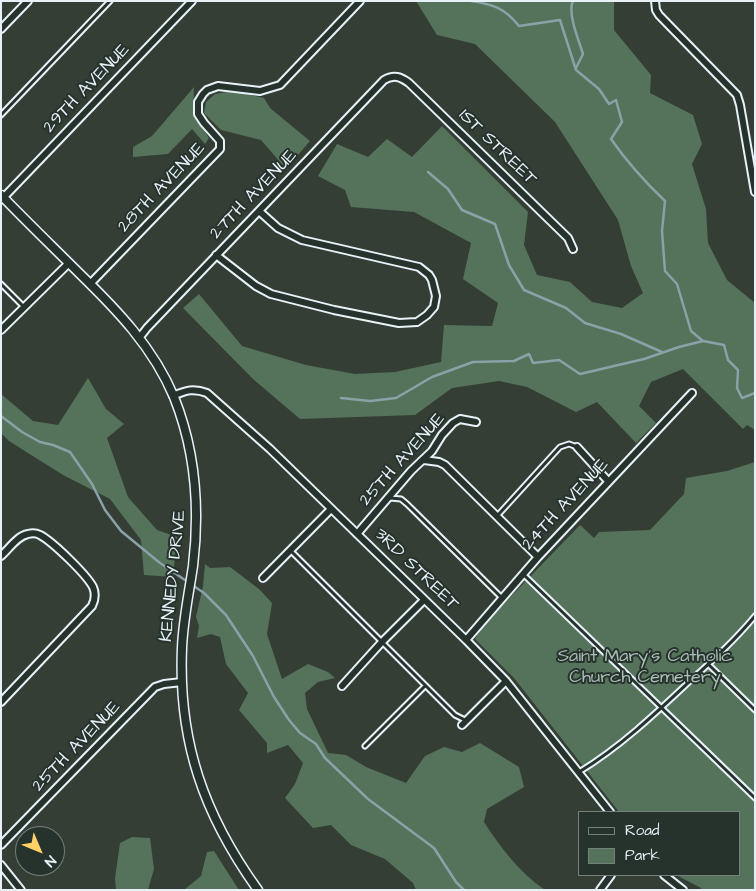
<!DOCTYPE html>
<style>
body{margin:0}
#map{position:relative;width:756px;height:891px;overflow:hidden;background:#343e35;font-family:"Architects Daughter",sans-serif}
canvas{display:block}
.frame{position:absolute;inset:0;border:2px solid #e8f1f8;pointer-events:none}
.legend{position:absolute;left:578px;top:811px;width:162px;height:65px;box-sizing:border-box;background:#26332d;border:1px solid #747f7e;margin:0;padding:6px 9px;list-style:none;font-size:15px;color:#e8f1f8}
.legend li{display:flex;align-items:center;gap:10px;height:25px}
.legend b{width:25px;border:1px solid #747f7e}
.north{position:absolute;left:15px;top:826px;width:50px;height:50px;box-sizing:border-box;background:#26332d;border:1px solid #747f7e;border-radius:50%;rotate:135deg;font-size:14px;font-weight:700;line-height:20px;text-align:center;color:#e8f1f8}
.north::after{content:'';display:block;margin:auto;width:18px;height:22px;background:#ffd166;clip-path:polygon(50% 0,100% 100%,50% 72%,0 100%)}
</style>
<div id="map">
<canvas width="756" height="891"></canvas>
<div class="frame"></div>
<ul class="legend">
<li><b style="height:6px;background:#26332d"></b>Road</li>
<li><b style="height:14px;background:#55725a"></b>Park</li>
</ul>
<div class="north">N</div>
</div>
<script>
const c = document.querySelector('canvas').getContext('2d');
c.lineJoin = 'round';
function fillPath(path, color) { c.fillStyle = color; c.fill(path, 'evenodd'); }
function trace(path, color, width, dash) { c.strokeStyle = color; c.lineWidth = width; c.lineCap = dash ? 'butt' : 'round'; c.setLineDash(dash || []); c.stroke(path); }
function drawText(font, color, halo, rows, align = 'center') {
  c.font = font + ' "Architects Daughter",sans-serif'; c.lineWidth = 4; c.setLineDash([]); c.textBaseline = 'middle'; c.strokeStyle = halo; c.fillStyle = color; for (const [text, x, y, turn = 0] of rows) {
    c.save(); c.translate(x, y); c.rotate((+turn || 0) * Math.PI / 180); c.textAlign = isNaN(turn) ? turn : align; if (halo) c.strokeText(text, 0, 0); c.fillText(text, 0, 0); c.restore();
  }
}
fillPath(new Path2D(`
 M416 1H614V30L651 75 650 93 693 115 702 144 692 164 706 209 708 243 727 280 755 303V430L747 425 743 429 683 369 651 382 639 406 656 423 636 443 597 402 576 412 527 387 499 381 452 388 415 415 300 419 253 379 183 308 199 294 242 346 306 365 355 374 395 372 441 362 444 325 492 326 498 303 463 279 471 243 414 212 351 207 345 190 318 176 337 144 368 157 387 139 412 157 442 126 528 212 524 245 537 275 570 282 592 302 622 308 643 293 631 266 618 220 555 122 475 44 437 35Z
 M194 87 193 114 209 138 205 144 192 129 168 154 133 157V147L152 136Z
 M233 91 264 98 270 108 310 141 286 169 261 140 221 130 204 113 206 102 215 94Z
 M88 378 106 409 124 424 107 438 128 497 157 530 177 537 173 577 144 575 141 540 110 499 63 475 9 441 1 433V394L33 421 58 425Z
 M755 462V890H701V888L676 875H740V812H619L514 678 475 639 484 624 580 525 594 538 599 532 650 530 684 494 686 478 727 471Z
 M205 564 210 568 230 567 259 589 272 603 267 634 282 679 308 664 328 672 335 678 318 682 305 693 307 709 328 753 346 755 366 767 406 783 425 756 444 747 462 752 480 743 519 767 524 787 487 809 484 822C501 848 519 872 545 890H416L413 883 385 859 351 845 331 825 313 828 285 798 295 784 303 763 288 745 267 753V743L239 710 248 693 226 664 220 637 211 634 197 638 199 626 196 617 203 586Z
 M132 837 150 838 154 869 148 890H116L115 878 120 843Z
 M214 851 239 890H184L201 876 207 852Z`), '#55725a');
trace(new Path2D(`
 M471 1C492 4 505 8 519 26L560 20 576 70 599 89 609 104 616 100 622 122 611 139C627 162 645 182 665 201L662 231 665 271 677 284 691 331 703 341 724 345 728 360 738 370 737 388 742 398 755 393
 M573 1C567 13 579 41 583 54L576 68
 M428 172 448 189 462 210 495 224 509 265 524 290 566 308 585 323 621 334 662 352
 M341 398 370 401 396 398 432 377 473 362 514 361 529 354 533 363 559 360 580 374 644 359 679 347 703 341
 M1 416 22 432 40 442 53 445 70 452 92 484 105 510 121 531 160 563 204 593 226 615 253 656 274 697 289 720 300 733 316 744 325 758 368 799 434 848 456 882 464 890`), '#8aa1a8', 2.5);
const service = new Path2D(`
 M1 115 110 1
 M1 284 24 307
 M390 498 401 499 407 504 502 598
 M498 515 560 447 569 444 577 447
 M291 551 455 715 465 720
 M524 575 755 798
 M708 664 755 710
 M365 746 425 686
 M579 772C620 747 655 714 689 682 712 661 735 640 755 616`);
const minor = new Path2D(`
 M655 1 656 10 659 15 737 95 740 105 755 192
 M1 29 28 1
 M3 198 192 1
 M216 255 256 286 271 294 334 310 399 323 417 322 427 315 434 307 436 296 432 280 429 275 419 267 302 240 278 228 259 211
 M90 284 220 149V141L204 123 198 114V102L203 94 207 90 218 86 260 91 280 85 360 1
 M1 330 69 263
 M140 337 147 328 384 80C394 74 401 77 409 83L568 238 573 249
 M173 396C186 390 194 388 207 393L270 449 466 640 506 681 610 812
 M577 447 608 481
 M424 460 439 462 445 465 538 557
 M357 534 411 471 432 451 442 435 453 423 460 419 476 422
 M1 556C9 549 17 536 28 534 32 533 36 533 40 535 53 542 86 574 93 587 96 594 95 600 92 606L1 702
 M263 578 331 509
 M466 640 538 557 692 393
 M342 686 381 643 424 600
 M462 725 506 681
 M1 845 155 687 164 684 182 682
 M1 865 21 890
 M664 875 683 890
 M600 890 611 875`);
const tertiary = new Path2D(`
 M1 195C27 222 53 247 79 273 117 310 153 347 174 397 196 452 200 508 193 566 189 593 183 621 182 648 178 742 204 815 258 890`);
trace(service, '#e8f1f8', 7);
trace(minor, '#e8f1f8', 10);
trace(tertiary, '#e8f1f8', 11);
trace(service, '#26332d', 3);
trace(minor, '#26332d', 6);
trace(tertiary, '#26332d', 8);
drawText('18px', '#e8f1f8', '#26332d', [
 ["29TH AVENUE",87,89,-46],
 ["1ST STREET",497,148,44],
 ["28TH AVENUE",162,188,-46],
 ["27TH AVENUE",254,195,-46],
 ["25TH AVENUE",403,460,-48],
 ["24TH AVENUE",566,505,-47],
 ["3RD STREET",416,570,44],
 ["KENNEDY DRIVE",174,576,-84],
 ["25TH AVENUE",77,747,-46]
]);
drawText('18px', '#adbeb9', '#26332d', [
 ["Saint Mary's Catholic",645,657],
 ["Church Cemetery",645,678]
]);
</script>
